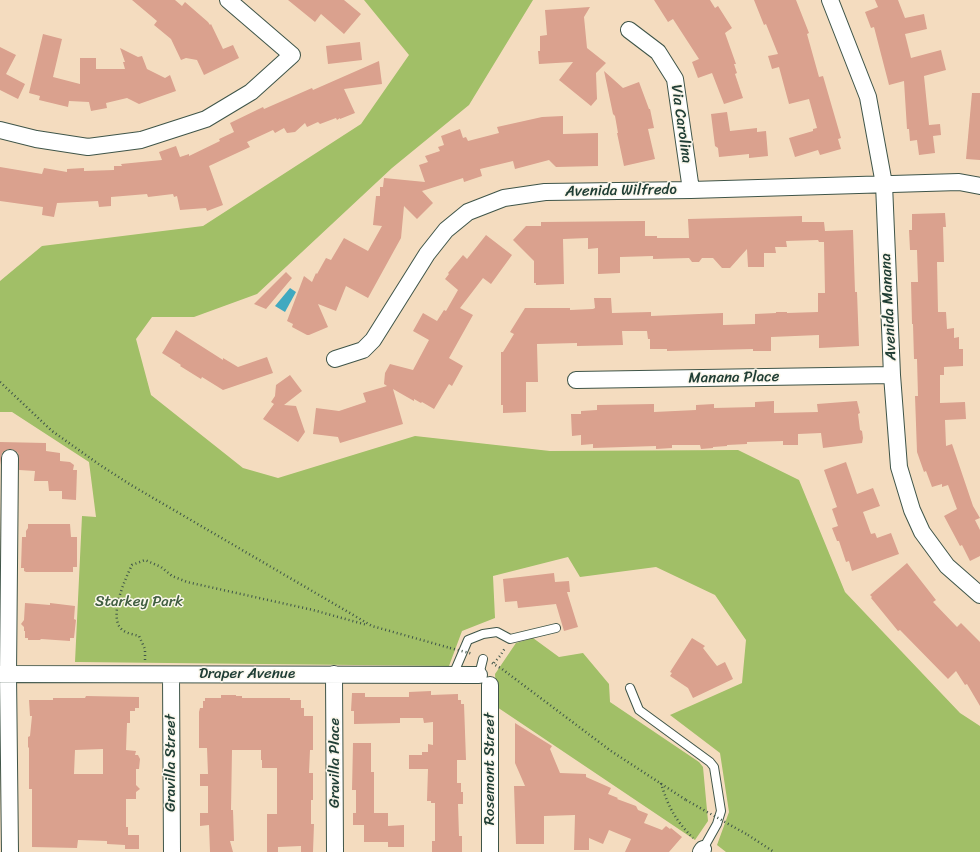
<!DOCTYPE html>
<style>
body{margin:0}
canvas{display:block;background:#f4dcbf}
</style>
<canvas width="980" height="852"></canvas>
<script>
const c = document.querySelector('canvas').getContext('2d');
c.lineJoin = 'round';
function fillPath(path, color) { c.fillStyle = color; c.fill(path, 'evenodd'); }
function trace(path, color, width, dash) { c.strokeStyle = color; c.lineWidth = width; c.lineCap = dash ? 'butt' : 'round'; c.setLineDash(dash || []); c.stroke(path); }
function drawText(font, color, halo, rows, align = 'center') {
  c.font = font + ' Sriracha,sans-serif'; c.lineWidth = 3; c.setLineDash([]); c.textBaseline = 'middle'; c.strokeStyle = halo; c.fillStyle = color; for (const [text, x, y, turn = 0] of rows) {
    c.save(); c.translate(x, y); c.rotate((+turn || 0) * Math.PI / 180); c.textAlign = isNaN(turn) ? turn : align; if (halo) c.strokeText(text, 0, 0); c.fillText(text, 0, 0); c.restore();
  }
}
fillPath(new Path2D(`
 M364 0H533L469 105 392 168 257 294 194 317H152L136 339 151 395 243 468 278 478 415 436 550 451 738 450 799 480 845 592 960 713 980 726V852H726L717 845 729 812 720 753 670 715 742 683 746 640 715 595 656 567 580 577 568 557 493 576 495 618 462 631 449 666 75 662 82 516 96 517 89 462 12 412H0V281L42 246 203 226 361 124 409 55Z
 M533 638 559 657 583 653 609 684 610 702 699 762 703 767 708 821 695 840 497 707 495 674 516 643Z`), '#a1bf67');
fillPath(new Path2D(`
 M290 288 296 292 285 312 275 306Z`), '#40a9c0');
fillPath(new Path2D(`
 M132 0H175L182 6 185 2 208 22 210 25 211 24 223 49 233 45 239 58 204 75 197 60 186 58 181 60 171 39 154 25 157 21Z
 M288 0H344L361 14 344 34 321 14 315 22Z
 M654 0H710L715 8 718 6 732 28 725 33 736 64H734L737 73 735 74 743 98 724 104 712 73 698 78 692 62 699 59 673 19 668 22Z
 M754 0H796L809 33 807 34 819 77 823 76 841 138 838 139 841 149 820 155 818 150 795 157 789 138 813 131V129L817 128 809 99 789 104 779 67 772 69 768 56 778 54 766 24 764 25Z
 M875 0H898L905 18 924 14 927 29 905 34 911 58 941 50 946 70 924 76 929 125 940 124 941 135 933 136 935 153 919 155 917 140 910 141 909 129H907L904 81 889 85 874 27 871 28 865 12 878 7Z
 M590 7 584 17 587 48 606 63 596 73 597 99 591 106 559 80 573 62 539 64 538 51H540V36L547 35 545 10Z
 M43 34 62 39 53 77 80 84V58H96V69H125L123 62H125L120 48 138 57 142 56 147 69 165 78 170 75 176 91 139 104 127 98 106 103 107 108 91 111 89 102 69 101 68 107 39 100 40 96 29 93Z
 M360 42 362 60 328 64 326 46Z
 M0 47 16 55 6 74 25 84 18 99 0 90Z
 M379 61 382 84 344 89 355 113 340 119V118L337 120 336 118 320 124 318 122 307 127 305 123 295 132 287 133 284 128 275 133 273 130 247 142 250 147 209 166 223 205 207 211 206 208 180 210 177 196 174 197 173 194 148 197 147 194 111 197V206L99 207 98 201 57 203 54 217 42 215 43 207 0 201V167L42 174 44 168 67 172V169L84 168V171L114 170V166H122L121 164 162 160 159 152 176 146 180 157 189 154V156L220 141 219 139 234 132 230 123 263 107 264 109 312 88 313 90Z
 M604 71 623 88 639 82 649 109H650L654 128 648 129 655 159 624 166 617 133H618L615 116 613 114Z
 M972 93H980V160L966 159Z
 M727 112 730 131 757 128V132L766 131 768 156 749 158V154L719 157 718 148 715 146 711 114Z
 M563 116V134L598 133V166L556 167 549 160 515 169 513 161 480 169 482 176 464 182 463 178 422 191 433 203 417 219 404 206 401 238 368 298 346 286 336 311 318 304 328 327 309 335H307L292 327 293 324 287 321 304 276 312 282 316 273 317 274 326 258 331 260 344 238 368 251 382 226 373 225 376 196H380V187H383L384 178 425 182 419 165 428 162 425 156 440 151 438 147 444 145 441 136 460 129 463 138 466 137 468 141 499 133 497 127 542 117Z
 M945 213 946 227H943L944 262H937L938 312H946L947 329 954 328V338L959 337V349H963V366L944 367V375H940V403L965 402 966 419 945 420 946 446 952 444 973 506 980 518 975 520 980 530V556L970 561 962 545 960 546 944 516 957 509 948 485 942 487V484L932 487 926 471 924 472 917 452 915 396H918L917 359H914L913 324H912L911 282H918L917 250H910L909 230H912V214Z
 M802 216V222H824L825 231 853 230 855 292H857L859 346 819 348V335L771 337V351H753V349L667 351V349H650V339H648L647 331H622L623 345 577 346V343L537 344 538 382H526V412L503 413V405H501V352H503L514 334 510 332 525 308H570V310L593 309 595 308 594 298H611L612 313 651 312V316L723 313V325L755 324V314L776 313V312H787V313L818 312V293H825L824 242H819L818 240 786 241 787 247H775L776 253H764V267H748L747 249 730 268H722L713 258H702L699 262H692L689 258 653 259V256L620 257V273L598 274V248L588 249V238L563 239 564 284 536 285V283H534V261L513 240 526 226H541V222L645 221V236H657V238H689L688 219Z
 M486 235 512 255 491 284 483 278 460 308 473 315 449 358 463 366 452 386 449 384 434 409 422 402 421 403 414 399V401L393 389 403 424 340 443 338 437 313 434 316 408 339 411 366 402 363 393 387 386 384 384 385 373 390 364 413 370 429 340 413 331 423 313 437 321 444 310 446 311 458 290 445 279 449 274 448 273 463 255 467 259Z
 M286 272 292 278 266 309 254 304Z
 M176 330 223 360V358L238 367 267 357 273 373 223 390 202 377 201 379 180 366 181 365 162 353Z
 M290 375 302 391 284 405 296 406 305 432 298 442 263 419 274 404 271 402 275 396 276 385Z
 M774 401V413L818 412 817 404 857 401 860 413 858 414 860 430 862 431 863 438 862 443 823 448 821 433 798 434V445H783V441L747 442V444L727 445V446L713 447V448L701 449 700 445H672V448L656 449V446L593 448V444L581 445V435L572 436 571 414H581V411L597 410V405L654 404V412L696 410V405L714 404V408L755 407V402Z
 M0 442 46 443V451L60 453V461L70 462 74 465 73 470H77L76 500 62 499V491H49L48 481H34L35 471 19 470V458L18 453 14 450 10 449 6 450 2 453 0 465Z
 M846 462 857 494 873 488 880 506 863 512 871 534 875 533 877 538 891 533 899 554 852 571 849 561 846 562 839 541H837L832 528 838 526 832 509 837 507 824 470Z
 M28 524H70L71 537H77V567H73V572H26L24 571V568H21L22 537H26V531L28 528Z
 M907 563 936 600 933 602 957 627 961 623 980 642V706L967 684 965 685 956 671 948 679 900 630 898 631 871 598 872 597 870 595Z
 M554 573 555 582 569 581 570 592H567L578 627 564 631 556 604 518 608 517 601 505 602 503 579Z
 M25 603 50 605V603L75 606 74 619 76 620 74 638H70V641L41 639 40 640H28V638H25V631H24V627L21 624 24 620Z
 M692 638 705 646 703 648 717 666 725 662 733 679 693 698 688 688 670 676 672 673 670 672Z
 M431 691V695L458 694V700H461V704H464L466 760H457V783H461V792H463V804H458L459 836H462V852H432V841H435V803H431V801H427L428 769H409V755H422V752H428V744L433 745V722L424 723 423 718H400V723L354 724V711H351L352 693H365V697H409V692Z
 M221 695H236V696H242V698H290V700H301V708H304V716H313V750H310L309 773H313V800H311V824H314L313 852H301V846L278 847V852H267V814H277V768H262V760H261V750H232L231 810H233L234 841H230L233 852H210L209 825 200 826V813H208V786H200V774H208L207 748H199V712L200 708H203V701H205V698H221Z
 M86 696 139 697V708H135V711H130V723H127L126 750 136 751 135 755H138L140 759 139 769H136V785L140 789 136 792V799H126V827H128V835H139V849H125V845L107 844V841L78 840 77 848 32 847V789H29V748L28 747V737L30 736 32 716H30L29 700H53V698H85ZM103 749V774H74L75 750Z
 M515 723 552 746 550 749 560 773 586 774V777L611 788 608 794 618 798 617 799 636 806 638 810 648 814 644 823 662 830 666 826 670 829 671 828 682 837 669 852H625L631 839 609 830 603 844 589 838V850H574L575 815 544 816V844H516L514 786H525L515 763Z
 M353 743H371V772H374V813H388V826L404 825V847H388V842H364V825H353V813H356V790H352Z`), '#daa18e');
const service = new Path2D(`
 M453 675 468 640 483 634 497 632 510 639 556 628
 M482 677 479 675 483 659
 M630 688 639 710 710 762 714 767 721 811 717 824 703 849`);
const minor = new Path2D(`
 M830 0 868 97 884 184 892 375 899 467 912 510 922 532 947 566 980 595
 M629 30 658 52 675 79 691 190
 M0 130 36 139 88 147 141 140 206 119 251 92 292 55 228 0
 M335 359 363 350 373 340 427 254 446 230 468 212 504 198 545 192 691 190 959 182 980 186
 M576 380 892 375
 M0 674 479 675
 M334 674 335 852
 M171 675 172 852
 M490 685V852
 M10 852 8 674 10 458
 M701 852 703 849`);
trace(service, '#3f5549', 10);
trace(minor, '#3f5549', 18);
trace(new Path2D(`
 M0 382 52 431 100 465 131 485 372 626 450 648
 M145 660V649L139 636C132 634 123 633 119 626 111 611 125 579 132 565L145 560 161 567 172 576 187 582 313 610 367 625
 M492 663 502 669 611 751 686 800
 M494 663 500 656 505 648
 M661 783C668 807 676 821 693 838
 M748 835 774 852`), '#3f5549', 2.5, [1, 3]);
trace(service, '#fff', 8);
trace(minor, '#fff', 16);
trace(new Path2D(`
 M450 648 473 654
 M686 800 748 835`), '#3f5549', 2.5, [1, 3]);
drawText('15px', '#1f3d34', '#fbf7ec', [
 ["Via Carolina",681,124,82],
 ["Avenida Wilfredo",621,191,-1],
 ["Avenida Manana",889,307,-93],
 ["Manana Place",734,378,-1],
 ["Draper Avenue",247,674],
 ["Gravilla Street",171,763,-90],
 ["Gravilla Place",335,763,-90],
 ["Rosemont Street",490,769,-90]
]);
drawText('15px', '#405e41', '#fbf7ec', [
 ["Starkey Park",139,602]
]);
</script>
